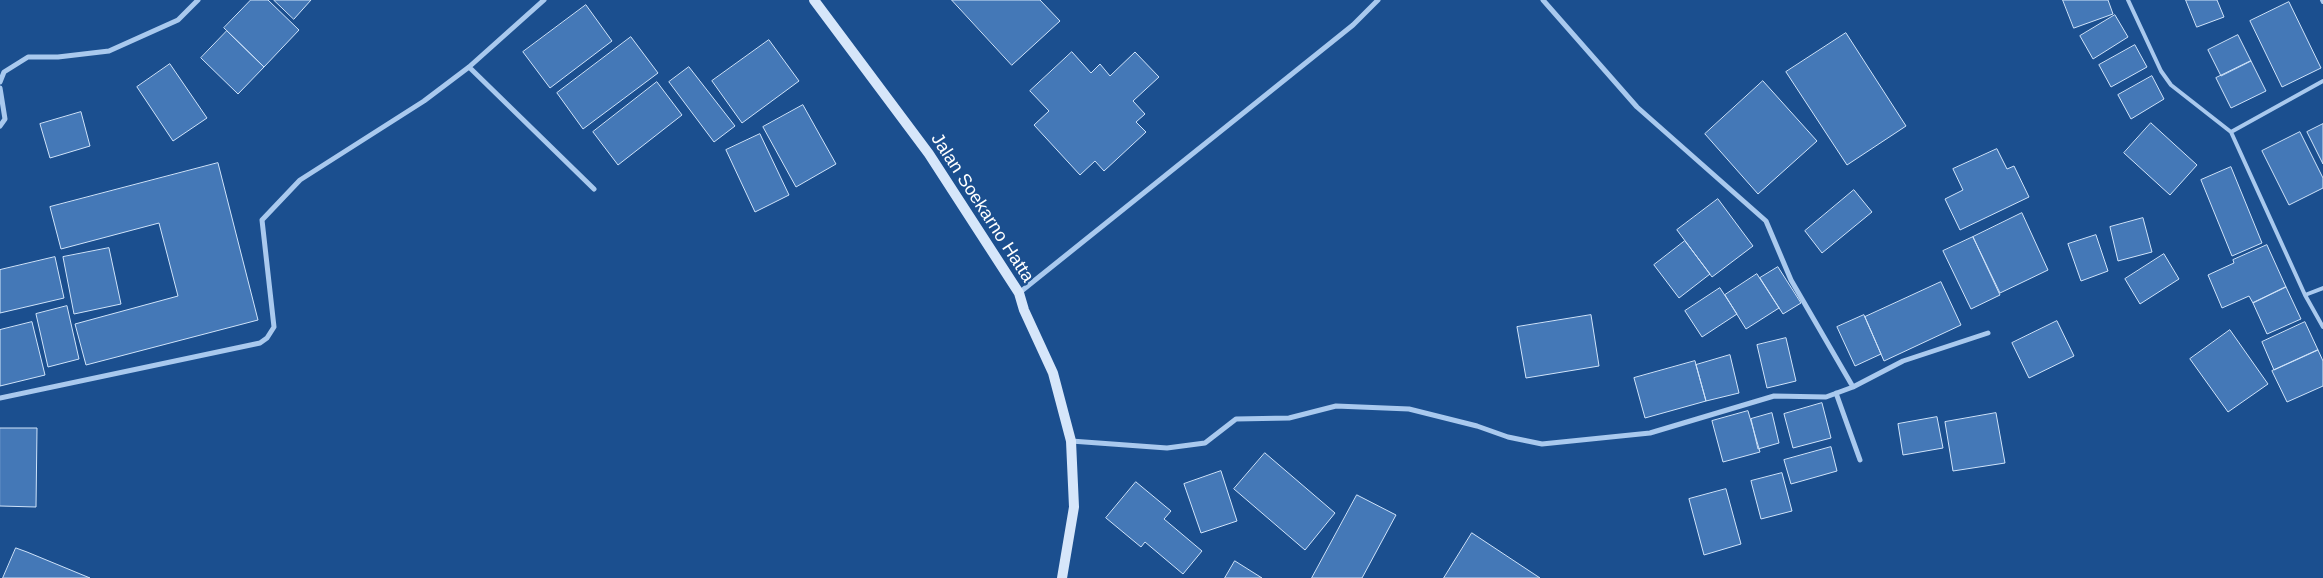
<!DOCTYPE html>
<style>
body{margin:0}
canvas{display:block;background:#1b4f8f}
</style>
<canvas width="2323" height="578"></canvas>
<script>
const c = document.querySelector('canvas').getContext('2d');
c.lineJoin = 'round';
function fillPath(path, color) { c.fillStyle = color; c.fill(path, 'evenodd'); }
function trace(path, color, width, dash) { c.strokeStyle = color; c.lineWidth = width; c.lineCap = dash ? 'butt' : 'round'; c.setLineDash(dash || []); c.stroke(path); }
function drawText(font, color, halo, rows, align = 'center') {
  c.font = font + ' Arial,sans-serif'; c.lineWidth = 4.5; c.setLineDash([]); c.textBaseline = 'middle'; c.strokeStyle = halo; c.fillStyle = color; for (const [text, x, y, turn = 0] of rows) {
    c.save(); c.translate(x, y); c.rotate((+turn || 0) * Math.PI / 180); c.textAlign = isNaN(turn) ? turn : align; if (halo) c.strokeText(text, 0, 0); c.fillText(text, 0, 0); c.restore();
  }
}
const building = new Path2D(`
 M251 0H268L299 30 264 67 224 28Z
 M274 0H311L294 19Z
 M952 0H1040L1060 21 1012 65Z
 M2063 0H2108L2113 14 2074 28Z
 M2186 0H2217L2224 17 2197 27Z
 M2289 2 2321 68 2282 87 2250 21Z
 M586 5 612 41 550 88 523 52Z
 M2115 15 2128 37 2093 59 2080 36Z
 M227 31 264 67 238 94 201 58Z
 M1846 33 1906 126 1847 165 1786 72Z
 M2238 35 2251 61 2221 76 2208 50Z
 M631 37 658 73 583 129 557 93Z
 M769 40 799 81 742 123 712 81Z
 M2135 45 2147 67 2111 87 2099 65Z
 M1072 52 1091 73 1100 64 1110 76 1135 52 1159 77 1133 101 1145 114 1136 122 1146 132 1104 171 1095 161 1080 175 1034 125 1049 111 1030 91Z
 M2251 61 2266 91 2231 108 2216 78Z
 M170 64 207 118 173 141 137 87Z
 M689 67 735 126 714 142 669 82Z
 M2152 76 2164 99 2131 119 2118 95Z
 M1763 81 1817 141 1758 194 1705 134Z
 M657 82 682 115 618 165 593 132Z
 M803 105 836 164 796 187 763 127Z
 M81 112 90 146 50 158 40 124Z
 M2151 123 2197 165 2170 195 2124 153Z
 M2323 124V164L2307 132Z
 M2300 132 2323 178V188L2289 205 2262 151Z
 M760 134 789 195 755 212 726 150Z
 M1997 149 2007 169 2014 166 2029 197 1960 230 1945 199 1963 190 1953 169Z
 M218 163 258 320 86 365 75 324 178 296 159 223 61 249 50 207Z
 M2231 167 2262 243 2232 256 2201 180Z
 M1854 190 1872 212 1822 253 1805 231Z
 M1718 199 1753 246 1712 277 1677 230Z
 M2022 213 2048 270 2000 293 1973 237Z
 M2143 218 2152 252 2118 261 2110 227Z
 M2096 235 2108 271 2081 281 2068 244Z
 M1973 237 2000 295 1971 309 1943 251Z
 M1685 241 1710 274 1679 298 1654 265Z
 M2267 245 2286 287 2253 303 2249 296 2222 308 2208 275 2234 263 2233 260Z
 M109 248 121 304 74 314 63 257Z
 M2164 254 2179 279 2140 304 2125 279Z
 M55 257 64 298 0 313V270Z
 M1778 267 1801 303 1783 314 1760 278Z
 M1757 274 1779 308 1746 329 1725 295Z
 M1941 282 1961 325 1884 361 1865 317Z
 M2286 287 2301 319 2267 334 2253 303Z
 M1720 288 1737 314 1702 337 1685 311Z
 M67 306 79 359 48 367 36 314Z
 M1591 315 1599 366 1526 378 1517 327Z
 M1864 315 1881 354 1855 366 1837 327Z
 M2057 321 2074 356 2029 378 2012 343Z
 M32 322 45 375 0 386V330Z
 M2305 322 2318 350 2274 370 2262 342Z
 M2230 330 2268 384 2228 412 2190 359Z
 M1786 338 1796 381 1767 388 1757 345Z
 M2318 350 2323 361V386L2287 402 2272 371Z
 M1730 355 1739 393 1706 401 1696 365Z
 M1695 361 1706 401 1645 418 1634 378Z
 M1822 403 1831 438 1793 448 1784 414Z
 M1748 411 1760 452 1723 462 1712 421Z
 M1772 413 1779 443 1758 449 1751 419Z
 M1996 413 2005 463 1953 471 1945 422Z
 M1937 417 1943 448 1903 455 1898 424Z
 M0 428H37L36 507 0 506Z
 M1831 447 1837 471 1791 484 1784 460Z
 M1265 453 1335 513 1305 550 1234 489Z
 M1221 471 1237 521 1201 533 1184 484Z
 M1782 473 1792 511 1761 519 1751 481Z
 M1136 482 1171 511 1164 519 1202 551 1183 574 1145 542 1141 547 1106 518Z
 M1726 489 1741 544 1704 555 1689 499Z
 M1357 495 1396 515 1362 578H1312Z
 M1472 533 1540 578H1444Z
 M16 548 27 552 90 578H3Z
 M1235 561 1262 578H1225Z`);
fillPath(building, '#4478b7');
trace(building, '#cfe3fa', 1);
trace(new Path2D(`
 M2128 0 2161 71 2171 85 2231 132
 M2322 0 2323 2
 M2323 81 2231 132 2305 295 2323 327
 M2305 295 2323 288`), '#a9c9ee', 4);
trace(new Path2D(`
 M1543 0 1637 107 1766 221 1791 280 1853 387
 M469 67 594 189
 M0 82 4 72 28 57H58L109 51 178 20 198 0
 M0 88 5 119 0 126
 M1019 293 1353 25 1378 0
 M1836 393 1860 460
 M0 398 260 343 267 338 274 327 262 220 300 180 424 101 469 67 544 0
 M1071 441 1167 448 1205 443 1236 419 1289 418 1336 406 1409 409 1477 426 1508 437 1542 444 1650 433 1774 396 1826 397 1853 387 1903 361 1988 333`), '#a9c9ee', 5);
trace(new Path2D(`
 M814 0 929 154 1019 293 1024 310 1053 373 1071 441 1074 507 1062 578`), '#d6e6fa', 10);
drawText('18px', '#fff', '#1b4f8f', [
 ["Jalan Soekarno Hatta",982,208,57]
]);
</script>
